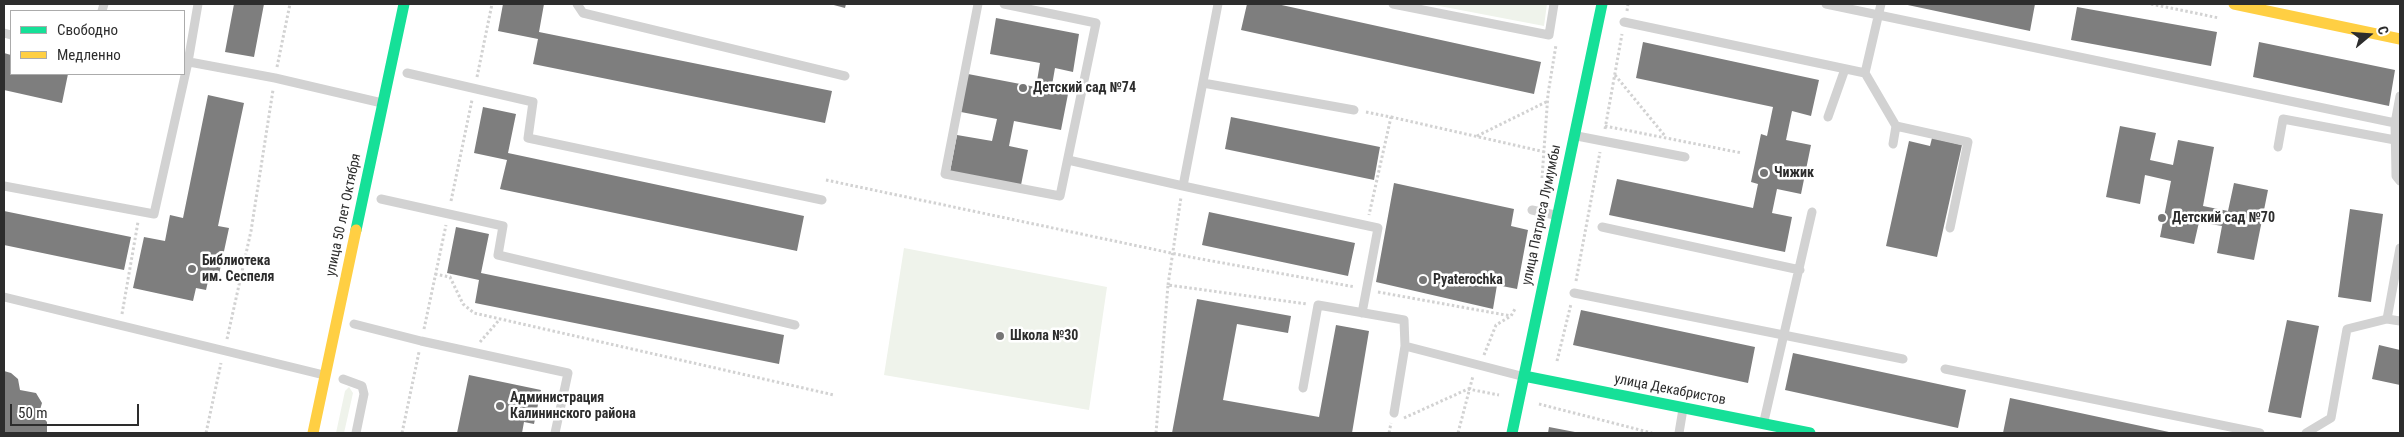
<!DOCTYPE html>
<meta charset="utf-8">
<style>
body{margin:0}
#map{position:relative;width:2404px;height:437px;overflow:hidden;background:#fff;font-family:"Roboto Condensed",sans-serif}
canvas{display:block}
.frame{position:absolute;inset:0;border:5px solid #2d2d2d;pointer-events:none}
.legend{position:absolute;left:10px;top:10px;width:175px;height:65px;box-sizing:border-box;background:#fff;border:1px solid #ababab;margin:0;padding:6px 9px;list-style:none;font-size:15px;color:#2d2d2d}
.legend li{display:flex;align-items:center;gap:10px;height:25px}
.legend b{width:25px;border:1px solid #ababab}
.north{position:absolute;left:2344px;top:10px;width:50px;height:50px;-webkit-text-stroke:4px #fff;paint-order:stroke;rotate:72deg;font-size:14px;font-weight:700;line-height:20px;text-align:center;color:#2d2d2d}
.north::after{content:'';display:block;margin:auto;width:18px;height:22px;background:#2d2d2d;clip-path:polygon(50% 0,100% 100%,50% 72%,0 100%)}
.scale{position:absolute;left:10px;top:404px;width:129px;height:22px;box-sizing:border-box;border:2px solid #2d2d2d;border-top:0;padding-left:6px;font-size:15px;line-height:18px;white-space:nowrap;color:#2d2d2d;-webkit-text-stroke:4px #fff;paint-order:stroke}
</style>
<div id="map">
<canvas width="2404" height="437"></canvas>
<div class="frame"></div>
<ul class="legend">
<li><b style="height:6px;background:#16e098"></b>Свободно</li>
<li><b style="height:6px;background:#ffcf43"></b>Медленно</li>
</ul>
<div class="north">С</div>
<div class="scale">50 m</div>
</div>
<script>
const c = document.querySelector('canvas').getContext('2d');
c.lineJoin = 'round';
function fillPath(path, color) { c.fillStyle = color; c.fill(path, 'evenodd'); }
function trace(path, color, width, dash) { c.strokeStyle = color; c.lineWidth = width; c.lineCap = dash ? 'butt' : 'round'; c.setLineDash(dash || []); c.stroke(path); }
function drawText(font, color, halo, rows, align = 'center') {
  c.font = font + ' "Roboto Condensed",sans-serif'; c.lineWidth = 5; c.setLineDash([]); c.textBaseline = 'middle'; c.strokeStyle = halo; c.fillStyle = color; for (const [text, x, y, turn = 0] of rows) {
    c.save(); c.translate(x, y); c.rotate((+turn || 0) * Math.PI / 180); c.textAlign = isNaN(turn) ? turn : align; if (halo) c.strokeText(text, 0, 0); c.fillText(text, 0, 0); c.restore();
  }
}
fillPath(new Path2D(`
 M1429 4H1547L1544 26Z
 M904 248 1107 287 1089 410 884 375Z
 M349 387 353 393 344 433H336L345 391Z`), '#eff3eb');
fillPath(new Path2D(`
 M234 4H264L254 57 225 52Z
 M503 4H544L539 32 832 91 825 123 533 64 538 39 498 31Z
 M830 4H846L845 8Z
 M1247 4H1277L1541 62 1534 94 1241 30Z
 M1903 4H2035L2030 31Z
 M2077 7 2217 32 2211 66 2071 40Z
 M996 18 1079 34 1073 72 1055 68 1051 91 1068 94 1061 130 1014 121 1009 146 1028 150 1021 185 950 172 957 135 992 141 997 119 961 112 968 74 1036 87 1040 63 990 54Z
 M1643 42 1819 80 1811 116 1792 111 1786 140 1811 145 1801 194 1777 189 1772 213 1792 217 1785 252 1609 215 1617 179 1753 208 1758 184 1751 182 1761 134 1767 136 1773 107 1636 78Z
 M2259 42 2395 70 2389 106 2253 77Z
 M4 53 11 55V74H68L62 103 4 90Z
 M208 95 244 103 218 226 229 228 218 279 209 277 206 290 196 288 193 301 133 288 144 237 165 241 170 215 183 218Z
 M483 107 516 114 508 153 804 216 797 251 500 189 507 160 474 153Z
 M1231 117 1380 147 1374 180 1225 149Z
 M2120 126 2156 133 2150 160 2173 165 2178 140 2214 147 2203 206 2228 211 2234 183 2268 190 2254 260 2217 253 2222 226 2199 222 2194 244 2160 237 2171 181 2145 175 2140 204 2106 197Z
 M1932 138 1962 145 1937 257 1886 246 1909 141 1930 146Z
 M1394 183 1514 209 1511 226 1528 230 1517 289 1497 285 1493 309 1376 282Z
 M2350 209 2383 214 2371 302 2338 297Z
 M4 211 131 237 124 270 4 245Z
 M1209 212 1355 243 1348 276 1202 245Z
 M456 227 489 234 481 273 784 335 779 364 475 303 479 280 447 273Z
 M1197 299 1291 316 1288 333 1237 324 1223 400 1319 417 1336 325 1369 331 1352 433H1172Z
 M1581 310 1755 347 1748 383 1573 345Z
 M2287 320 2319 326 2301 418 2268 412Z
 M2379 345 2400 350V385L2372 379Z
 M1793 353 1966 390 1958 428 1785 390Z
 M4 371 11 373 18 379 20 390 36 393 42 403 39 413 47 422V433H4Z
 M469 375 541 390 534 424 524 422 522 433H457Z
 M2010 398 2169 432V433H2003Z
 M1549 427 1575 432V433H1548Z`), '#7e7e7e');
trace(new Path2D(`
 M2151 4 2219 18
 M1627 11 1628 4
 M277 67 290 4
 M1615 75 1665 136
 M477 77 492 4
 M1366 112 1391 117 1369 215
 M1391 117 1545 152
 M1605 126 1742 153
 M1605 129 1622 34
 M1477 136 1548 101
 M1542 178 1548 94 1556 45
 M826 180 1190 257 1355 287
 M451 201 472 100
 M435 274 450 277 463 304 474 313 834 395
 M1576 281 1600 152
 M1168 285 1181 197
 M1378 292 1511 316
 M122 314 138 222
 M424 329 446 225
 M227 339 251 231 273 90
 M480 342 500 319
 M1484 355 1496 325 1511 316 1515 309
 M1557 361 1571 304
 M1539 404 1652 433
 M1404 418 1468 389 1499 395
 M206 433 221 363
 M402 433 419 352
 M1156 433 1168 285 1307 304
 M1389 433 1391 423
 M1458 433 1473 376`), '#d2d2d2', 3, [2.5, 2.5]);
trace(new Path2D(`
 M577 4 583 13 845 76
 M978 4 945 174 1060 196 1096 23 1004 4
 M1218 4 1183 186 1378 228 1362 313
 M1393 4 1549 35 1554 4
 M1826 4 2395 123 2400 96
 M1881 4 1865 73 1896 126 1893 144
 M102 11 104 4
 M1624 22 1865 73
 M4 33 11 35
 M184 61 275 78 382 103
 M407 73 533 102 528 138 822 200
 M1203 83 1354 110
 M1828 117 1845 69
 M2395 123 2396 176 2400 181
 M1896 126 1968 142 1950 228
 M1577 136 1685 157
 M2278 147 2283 119 2395 140
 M1068 160 1183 186
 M4 186 154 214 188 62 198 4
 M381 199 503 226 498 255 795 325
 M1532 210 1555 215
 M1602 227 1800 270
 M1574 293 1903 359
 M4 297 324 375
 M2387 319 2400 321
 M354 324 421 341 568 373 555 433
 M1945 369 2260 433
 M343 379 362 386 364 394 356 433
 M1303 388 1318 305 1404 320 1405 346 1521 376
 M1394 413 1405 346
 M1764 421 1812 212
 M1679 433 1683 409
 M2306 433 2331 418 2347 329 2387 319 2400 248`), '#d2d2d2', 9);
trace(new Path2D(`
 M356 230 404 4
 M1524 376 1810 433
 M1512 433 1602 4`), '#16e098', 11);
trace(new Path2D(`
 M2234 4 2400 39
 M313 433 356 230`), '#ffcf43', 11);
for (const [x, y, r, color] of [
 [1023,88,5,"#767676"],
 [1764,173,5,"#767676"],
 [2162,218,5,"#767676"],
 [192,269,5,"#767676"],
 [1423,280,5,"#767676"],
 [1000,336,5,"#767676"],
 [500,406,5,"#767676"]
]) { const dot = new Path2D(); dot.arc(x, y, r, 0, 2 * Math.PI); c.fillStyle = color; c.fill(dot); trace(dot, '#fff', 2); }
drawText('bold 14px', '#2d2d2d', '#fff', [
 ["Детский сад №74",1033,88],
 ["Чижик",1774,173],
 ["Детский сад №70",2172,218],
 ["Библиотека",202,261],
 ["им. Сеспеля",202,277],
 ["Pyaterochka",1433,280],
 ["Школа №30",1010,336],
 ["Администрация",510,398],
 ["Калининского района",510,414]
], 'left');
drawText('14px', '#2d2d2d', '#fff', [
 ["улица 50 лет Октября",344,215,-78],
 ["улица Патриса Лумумбы",1542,215,-78],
 ["улица Декабристов",1670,390,11]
]);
</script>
